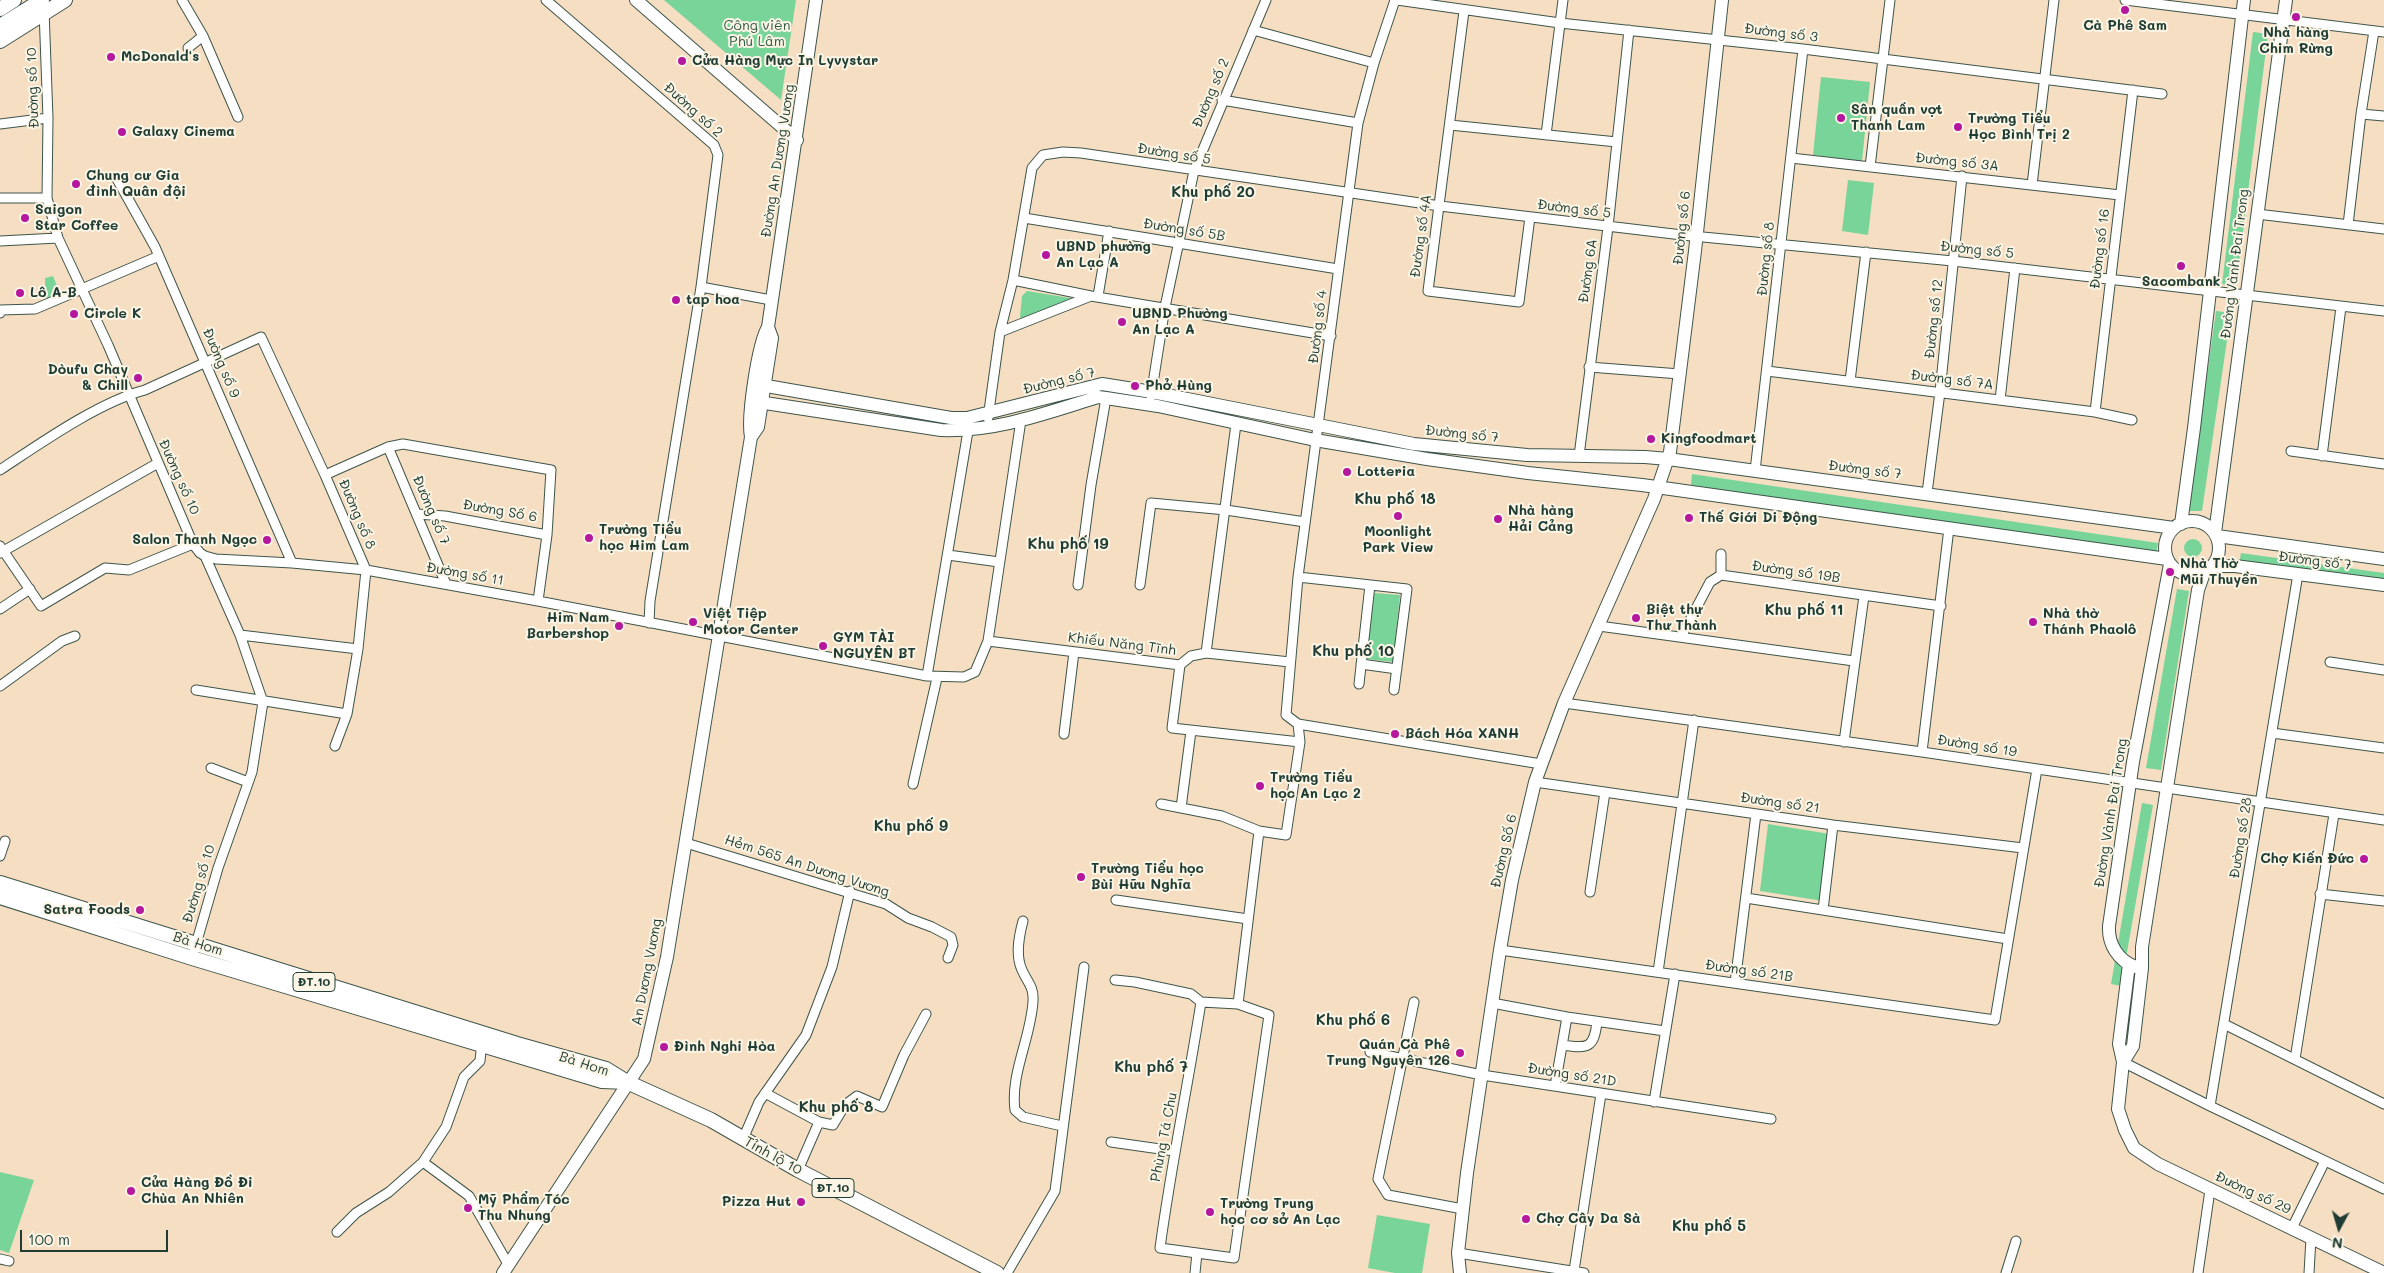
<!DOCTYPE html>
<meta charset="utf-8">
<style>
body{margin:0}
#map{position:relative;width:2384px;height:1273px;overflow:hidden;background:#f5dec2;font-family:Mali,sans-serif}
canvas{display:block}
.north{position:absolute;left:2314px;top:1203px;width:50px;height:50px;-webkit-text-stroke:4px #fcf5e5;paint-order:stroke;rotate:186deg;font-size:14px;font-weight:700;line-height:20px;text-align:center;color:#1f3d34}
.north::after{content:'';display:block;margin:auto;width:18px;height:22px;background:#1f3d34;clip-path:polygon(50% 0,100% 100%,50% 72%,0 100%)}
.scale{position:absolute;left:20px;top:1230px;width:148px;height:22px;box-sizing:border-box;border:2px solid #1f3d34;border-top:0;padding-left:6px;font-size:15px;line-height:18px;white-space:nowrap;color:#1f3d34;-webkit-text-stroke:4px #fcf5e5;paint-order:stroke}
</style>
<div id="map">
<canvas width="2384" height="1273"></canvas>
<div class="north">N</div>
<div class="scale">100 m</div>
</div>
<script>
const c = document.querySelector('canvas').getContext('2d');
c.lineJoin = 'round';
function fillPath(path, color) { c.fillStyle = color; c.fill(path, 'evenodd'); }
function trace(path, color, width, dash) { c.strokeStyle = color; c.lineWidth = width; c.lineCap = dash ? 'butt' : 'round'; c.setLineDash(dash || []); c.stroke(path); }
function drawText(font, color, halo, rows, align = 'center') {
  c.font = font + ' Mali,sans-serif'; c.lineWidth = 4; c.setLineDash([]); c.textBaseline = 'middle'; c.strokeStyle = halo; c.fillStyle = color; for (const [text, x, y, turn = 0] of rows) {
    c.save(); c.translate(x, y); c.rotate((+turn || 0) * Math.PI / 180); c.textAlign = isNaN(turn) ? turn : align; if (halo) c.strokeText(text, 0, 0); c.fillText(text, 0, 0); c.restore();
  }
}
fillPath(new Path2D(`
 M664 0H796L781 100Z
 M2253 32 2268 34 2236 287 2222 284Z
 M1821 77 1870 82 1862 161 1813 155Z
 M1848 180 1874 183 1868 235 1842 231Z
 M53 276 61 296 46 302 45 278Z
 M1027 291 1076 299 1024 320 1020 317 1022 296Z
 M2216 311 2231 313 2202 511H2188Z
 M1692 474 2158 543 2156 554 1691 485Z
 M2184 548a9 9 0 1 1 18 0a9 9 0 1 1-18 0Z
 M2241 553 2384 573V584L2239 565Z
 M2177 589 2189 591 2161 770 2146 768Z
 M1374 593 1400 595 1393 662 1366 659Z
 M2142 803 2153 805 2121 986 2111 984Z
 M1768 824 1830 834 1823 901 1760 891Z
 M0 1172 34 1180 9 1253 0 1250Z
 M1377 1215 1430 1224 1422 1273H1395L1368 1268Z`), '#79d49a');
const street = new Path2D(`
 M182 0 203 36 238 117
 M546 0 714 145 718 155 701 287 650 601 649 623
 M1395 0 1374 63 1358 123 1298 577 1286 715 1298 724 1541 764
 M1397 0 1560 23 1803 49 2162 94
 M2125 0 2384 32
 M44 10 48 118 47 198 58 238 108 345 193 544 200 553 205 556 240 635 263 702 252 772 218 868 192 958
 M1464 11 1428 291 1519 302 1530 217
 M1253 30 1374 63
 M188 48 203 36
 M1222 100 1358 123
 M2361 114 2384 116
 M0 124 48 118
 M1450 125 1617 142
 M1546 135 1563 0
 M1791 158 2120 195
 M1870 167 1890 0
 M117 179 155 247 292 563
 M2032 185 2054 0
 M0 198H47
 M2257 214 2384 229
 M1024 218 1338 269
 M2348 225 2361 114 2374 31
 M0 241 58 238
 M1013 280 1091 296 1331 336
 M701 287 771 300
 M1098 296 1109 231
 M0 313V310L35 309 159 256
 M1000 332 1091 296
 M1589 367 1680 374
 M1767 371 2095 412 2132 420
 M1850 381 1866 252
 M1151 396 1165 307 1194 171 1266 0
 M2000 400 2015 268
 M2095 412 2133 90
 M988 418 1000 332 1013 280 1032 168 1043 155 1063 152 1081 153 1440 206 1682 235 1953 261 2384 311
 M388 447 446 584
 M2291 451 2384 464
 M1579 456 1608 227 1629 30
 M2322 456 2341 307
 M0 470C41 443 99 402 145 390L261 337 325 475 366 570 358 649 347 714 335 746
 M1755 471 1803 49
 M325 475 388 447 403 444 551 470 547 535 538 601
 M1927 493 1940 392 1962 176
 M417 514 445 516 547 535
 M0 546 41 606 105 568 129 570 193 544
 M0 553 158 463
 M948 555 999 562
 M205 556 216 559 292 563 366 570 538 601 927 676 964 677 975 672 988 641 1021 420
 M1721 575V554
 M1298 577 1407 589 1394 690
 M1078 585 1091 485 1106 398
 M1140 585 1151 503 1226 510 1305 522
 M0 609 30 589
 M1599 626 1854 661
 M240 635 358 649
 M1681 637 1710 582 1721 575 1941 606
 M988 641 1180 665 1191 656 1206 653 1290 662
 M1206 653 1236 424
 M2330 662 2384 670
 M1361 664 1397 669
 M1180 665 1172 728 1300 742
 M927 676 968 431
 M1359 684 1370 585
 M0 686 62 641 75 636
 M196 690 347 714
 M1564 703 1922 752 2384 820
 M2272 733 2384 748
 M1064 734 1074 652
 M1844 742 1864 596
 M1922 752 1949 528
 M211 768 248 782
 M1535 782 1833 825 2023 848
 M913 784 937 678
 M1161 804 1222 816 1259 831
 M1181 808 1191 731
 M686 843 886 904 908 918 932 927 951 937 953 945 948 958
 M0 856 5 841
 M1590 892 1605 792
 M2320 894 2384 901
 M1746 898 2008 939
 M1116 900 1248 919
 M1823 910 1833 825
 M1023 921C1019 936 1015 955 1022 970 1027 982 1034 986 1033 1001 1031 1038 1010 1074 1015 1110L1023 1117 1062 1126
 M1500 950 1995 1020 2037 769
 M1658 972 1694 720
 M1115 980 1135 982 1191 994 1201 1002
 M1735 983 1756 814
 M1414 1002 1378 1179 1388 1195 1463 1209
 M1492 1003 1567 1017 1665 1031
 M2224 1024 2384 1104
 M1563 1045C1588 1049 1594 1048 1597 1022
 M1370 1052 1482 1075 1771 1119
 M2295 1059 2334 814
 M2123 1062 2210 1106 2384 1189
 M1555 1086 1567 1017
 M765 1093 819 1122
 M1654 1102 1675 974
 M2210 1106 2298 574
 M743 1139 759 1102 806 1035 832 967 850 891
 M1111 1142 1174 1151
 M423 1162 469 1196 508 1264
 M798 1170 819 1122 833 1125 845 1105 857 1096 882 1107 904 1055 926 1014
 M2292 1228 2325 1161
 M337 1232 356 1213 389 1192 423 1162 446 1127 464 1077 480 1061 482 1041
 M1197 1253 1160 1248C1171 1166 1188 1085 1201 1002L1238 1004
 M1458 1253 1584 1273
 M0 1259 9 1261
 M1574 1271 1601 1094
 M1007 1273 1055 1191 1084 967
 M1195 1273 1197 1253 1234 1258 1269 1015 1238 1004 1259 831 1286 835 1300 742 1298 724
 M2006 1273 2016 1241
 M2198 1273 2210 1190
 M2309 1273 2311 1238`);
const secondary = new Path2D(`
 M636 0 797 140
 M755 384 951 418H967L1102 384 1152 392 1414 444 1527 455 1645 457 1668 459 2174 528
 M752 401 941 430C996 432 1046 413 1098 397L1106 398 1158 406 1315 440 1427 459 1528 473 1642 485 2167 559
 M751 437 758 427 772 338 768 327
 M2165 548a27 27 0 1 1 54 0a27 27 0 1 1-54 0Z
 M2181 524 2194 428 2244 0
 M2215 533 2286 0
 M2217 536 2384 559
 M2213 566H2235L2384 585
 M2129 964 2119 1044 2123 1062 2118 1109 2125 1130 2134 1148 2158 1164 2384 1273
 M2136 967C2118 961 2108 944 2109 926L2133 762 2170 564
 M2123 1062 2133 1046 2142 968V947L2198 590 2204 573
 M503 1273 644 1059 667 957 751 437C747 417 758 344 768 327L816 0
 M1460 1273 1458 1253 1467 1173 1500 950 1512 880 1535 782 1564 703 1654 499 1670 452 1695 251 1722 0`);
const primary = new Path2D(`
 M0 9 14 0
 M0 26 42 0
 M0 41 65 0
 M0 883 517 1044 606 1069 627 1082 711 1120 798 1170 997 1273
 M0 897 192 958 602 1081 627 1082`);
trace(street, '#3f5549', 11);
trace(secondary, '#3f5549', 14);
trace(primary, '#3f5549', 16);
trace(street, '#fff', 9);
trace(secondary, '#fff', 12);
trace(primary, '#fff', 14);
for (const [x, y, r, color] of [
 [2125,10,5,"#b5179e"],
 [2296,17,5,"#b5179e"],
 [111,57,5,"#b5179e"],
 [682,61,5,"#b5179e"],
 [1841,118,5,"#b5179e"],
 [1958,127,5,"#b5179e"],
 [122,132,5,"#b5179e"],
 [76,184,5,"#b5179e"],
 [25,218,5,"#b5179e"],
 [1046,255,5,"#b5179e"],
 [2181,266,5,"#b5179e"],
 [20,293,5,"#b5179e"],
 [676,300,5,"#b5179e"],
 [74,314,5,"#b5179e"],
 [1122,322,5,"#b5179e"],
 [138,378,5,"#b5179e"],
 [1135,386,5,"#b5179e"],
 [1651,439,5,"#b5179e"],
 [1347,472,5,"#b5179e"],
 [1398,516,5,"#b5179e"],
 [1689,518,5,"#b5179e"],
 [1498,519,5,"#b5179e"],
 [589,538,5,"#b5179e"],
 [267,540,5,"#b5179e"],
 [2170,572,5,"#b5179e"],
 [1636,618,5,"#b5179e"],
 [693,622,5,"#b5179e"],
 [2033,622,5,"#b5179e"],
 [619,626,5,"#b5179e"],
 [823,646,5,"#b5179e"],
 [1395,734,5,"#b5179e"],
 [1260,786,5,"#b5179e"],
 [2364,859,5,"#b5179e"],
 [1081,877,5,"#b5179e"],
 [140,910,5,"#b5179e"],
 [664,1047,5,"#b5179e"],
 [1460,1053,5,"#b5179e"],
 [131,1191,5,"#b5179e"],
 [801,1202,5,"#b5179e"],
 [468,1208,5,"#b5179e"],
 [1210,1212,5,"#b5179e"],
 [1526,1219,5,"#b5179e"]
]) { const dot = new Path2D(); dot.arc(x, y, r, 0, 2 * Math.PI); c.fillStyle = color; c.fill(dot); trace(dot, '#fcf5e5', 2); }
for (const [x, y, w] of [
 [314,982,42],
 [833,1188,42]
]) { const box = new Path2D(); box.roundRect(x - w / 2, y - 9.5, w, 19, 4); c.fillStyle = '#fcf5e5'; c.fill(box); trace(box, '#1f3d34', 1); }
drawText('bold 12px', '#1f3d34', null, [
 ["ĐT.10",314,982],
 ["ĐT.10",833,1188]
]);
drawText('14px', '#315b48', '#fcf5e5', [
 ["Công viên",757,26],
 ["Phú Lâm",757,42]
]);
drawText('bold 14px', '#1f3d34', '#fcf5e5', [
 ["Cà Phê Sam",2125,26,"center"],
 ["Nhà hàng",2296,33,"center"],
 ["Chim Rừng",2296,49,"center"],
 ["McDonald's",121,57],
 ["Cửa Hàng Mực In Lyvystar",692,61],
 ["Sân quần vợt",1851,110],
 ["Thanh Lam",1851,126],
 ["Trường Tiểu",1968,119],
 ["Học Bình Trị 2",1968,135],
 ["Galaxy Cinema",132,132],
 ["Chung cư Gia",86,176],
 ["đình Quân đội",86,192],
 ["Saigon",35,210],
 ["Star Coffee",35,226],
 ["UBND phường",1056,247],
 ["An Lạc A",1056,263],
 ["Sacombank",2181,282,"center"],
 ["Lô A-B",30,293],
 ["tap hoa",686,300],
 ["Circle K",84,314],
 ["UBND Phường",1132,314],
 ["An Lạc A",1132,330],
 ["Dòufu Chay",128,370,"right"],
 ["& Chill",128,386,"right"],
 ["Phở Hùng",1145,386],
 ["Kingfoodmart",1661,439],
 ["Lotteria",1357,472],
 ["Nhà hàng",1508,511],
 ["Hải Cảng",1508,527],
 ["Thế Giới Di Động",1699,518],
 ["Trường Tiểu",599,530],
 ["học Him Lam",599,546],
 ["Moonlight",1398,532,"center"],
 ["Park View",1398,548,"center"],
 ["Salon Thanh Ngọc",257,540,"right"],
 ["Nhà Thờ",2180,564],
 ["Mũi Thuyền",2180,580],
 ["Biệt thự",1646,610],
 ["Thư Thành",1646,626],
 ["Việt Tiệp",703,614],
 ["Motor Center",703,630],
 ["Nhà thờ",2043,614],
 ["Thánh Phaolô",2043,630],
 ["Him Nam",609,618,"right"],
 ["Barbershop",609,634,"right"],
 ["GYM TÀI",833,638],
 ["NGUYÊN BT",833,654],
 ["Bách Hóa XANH",1405,734],
 ["Trường Tiểu",1270,778],
 ["học An Lạc 2",1270,794],
 ["Chợ Kiến Đức",2354,859,"right"],
 ["Trường Tiểu học",1091,869],
 ["Bùi Hữu Nghĩa",1091,885],
 ["Satra Foods",130,910,"right"],
 ["Quán Cà Phê",1450,1045,"right"],
 ["Trung Nguyên 126",1450,1061,"right"],
 ["Đình Nghi Hòa",674,1047],
 ["Cửa Hàng Đồ Đi",141,1183],
 ["Chùa An Nhiên",141,1199],
 ["Mỹ Phẩm Tóc",478,1200],
 ["Thu Nhung",478,1216],
 ["Pizza Hut",791,1202,"right"],
 ["Trường Trung",1220,1204],
 ["học cơ sở An Lạc",1220,1220],
 ["Chợ Cây Da Sà",1536,1219]
], 'left');
drawText('14px', '#1f3d34', '#fcf5e5', [
 ["Đường số 3",1781,33,7],
 ["Đường số 10",33,88,-92],
 ["Đường số 2",1211,93,-67],
 ["Đường số 2",693,110,42],
 ["Đường số 5",1174,154,9],
 ["Đường An Dương Vương",778,161,-81],
 ["Đường số 3A",1957,162,6],
 ["Đường số 5",1574,209,7],
 ["Đường số 6",1682,228,-84],
 ["Đường số 5B",1184,230,9],
 ["Đường số 4A",1421,236,-82],
 ["Đường số 16",2100,249,-83],
 ["Đường số 5",1977,250,6],
 ["Đường số 8",1766,259,-84],
 ["Đường Vành Đai Trong",2235,264,-83],
 ["Đường 6A",1588,271,-82],
 ["Đường số 12",1934,319,-84],
 ["Đường số 4",1318,327,-83],
 ["Đường số 9",221,363,67],
 ["Đường số 7A",1952,380,7],
 ["Đường số 7",1059,381,-14],
 ["Đường số 7",1462,434,6],
 ["Đường số 7",1865,470,7],
 ["Đường số 10",179,477,66],
 ["Đường số 7",431,510,67],
 ["Đường Số 6",500,511,10],
 ["Đường số 8",357,514,67],
 ["Đường số 7",2315,561,7],
 ["Đường số 19B",1796,572,8],
 ["Đường số 11",465,574,10],
 ["Khiếu Năng Tĩnh",1122,644,7],
 ["Đường số 19",1977,746,9],
 ["Đường số 21",1780,803,8],
 ["Đường Vành Đai Trong",2111,813,-81],
 ["Đường số 28",2241,838,-81],
 ["Đường Số 6",1504,851,-77],
 ["Hẻm 565 An Dương Vương",807,866,18],
 ["Đường số 10",199,884,-73],
 ["Bà Hom",198,944,17],
 ["Đường số 21B",1749,971,8],
 ["An Dương Vương",647,972,-79],
 ["Bà Hom",584,1064,18],
 ["Đường số 21D",1572,1075,9],
 ["Phùng Tá Chu",1164,1137,-79],
 ["Tỉnh lộ 10",773,1156,29],
 ["Đường số 29",2253,1193,25]
]);
drawText('bold 15px', '#1f3d34', '#fcf5e5', [
 ["Khu phố 20",1213,192],
 ["Khu phố 18",1395,499],
 ["Khu phố 19",1068,544],
 ["Khu phố 11",1804,610],
 ["Khu phố 10",1353,651],
 ["Khu phố 9",911,826],
 ["Khu phố 6",1353,1020],
 ["Khu phố 7",1151,1067],
 ["Khu phố 8",836,1107],
 ["Khu phố 5",1709,1226]
]);
</script>
